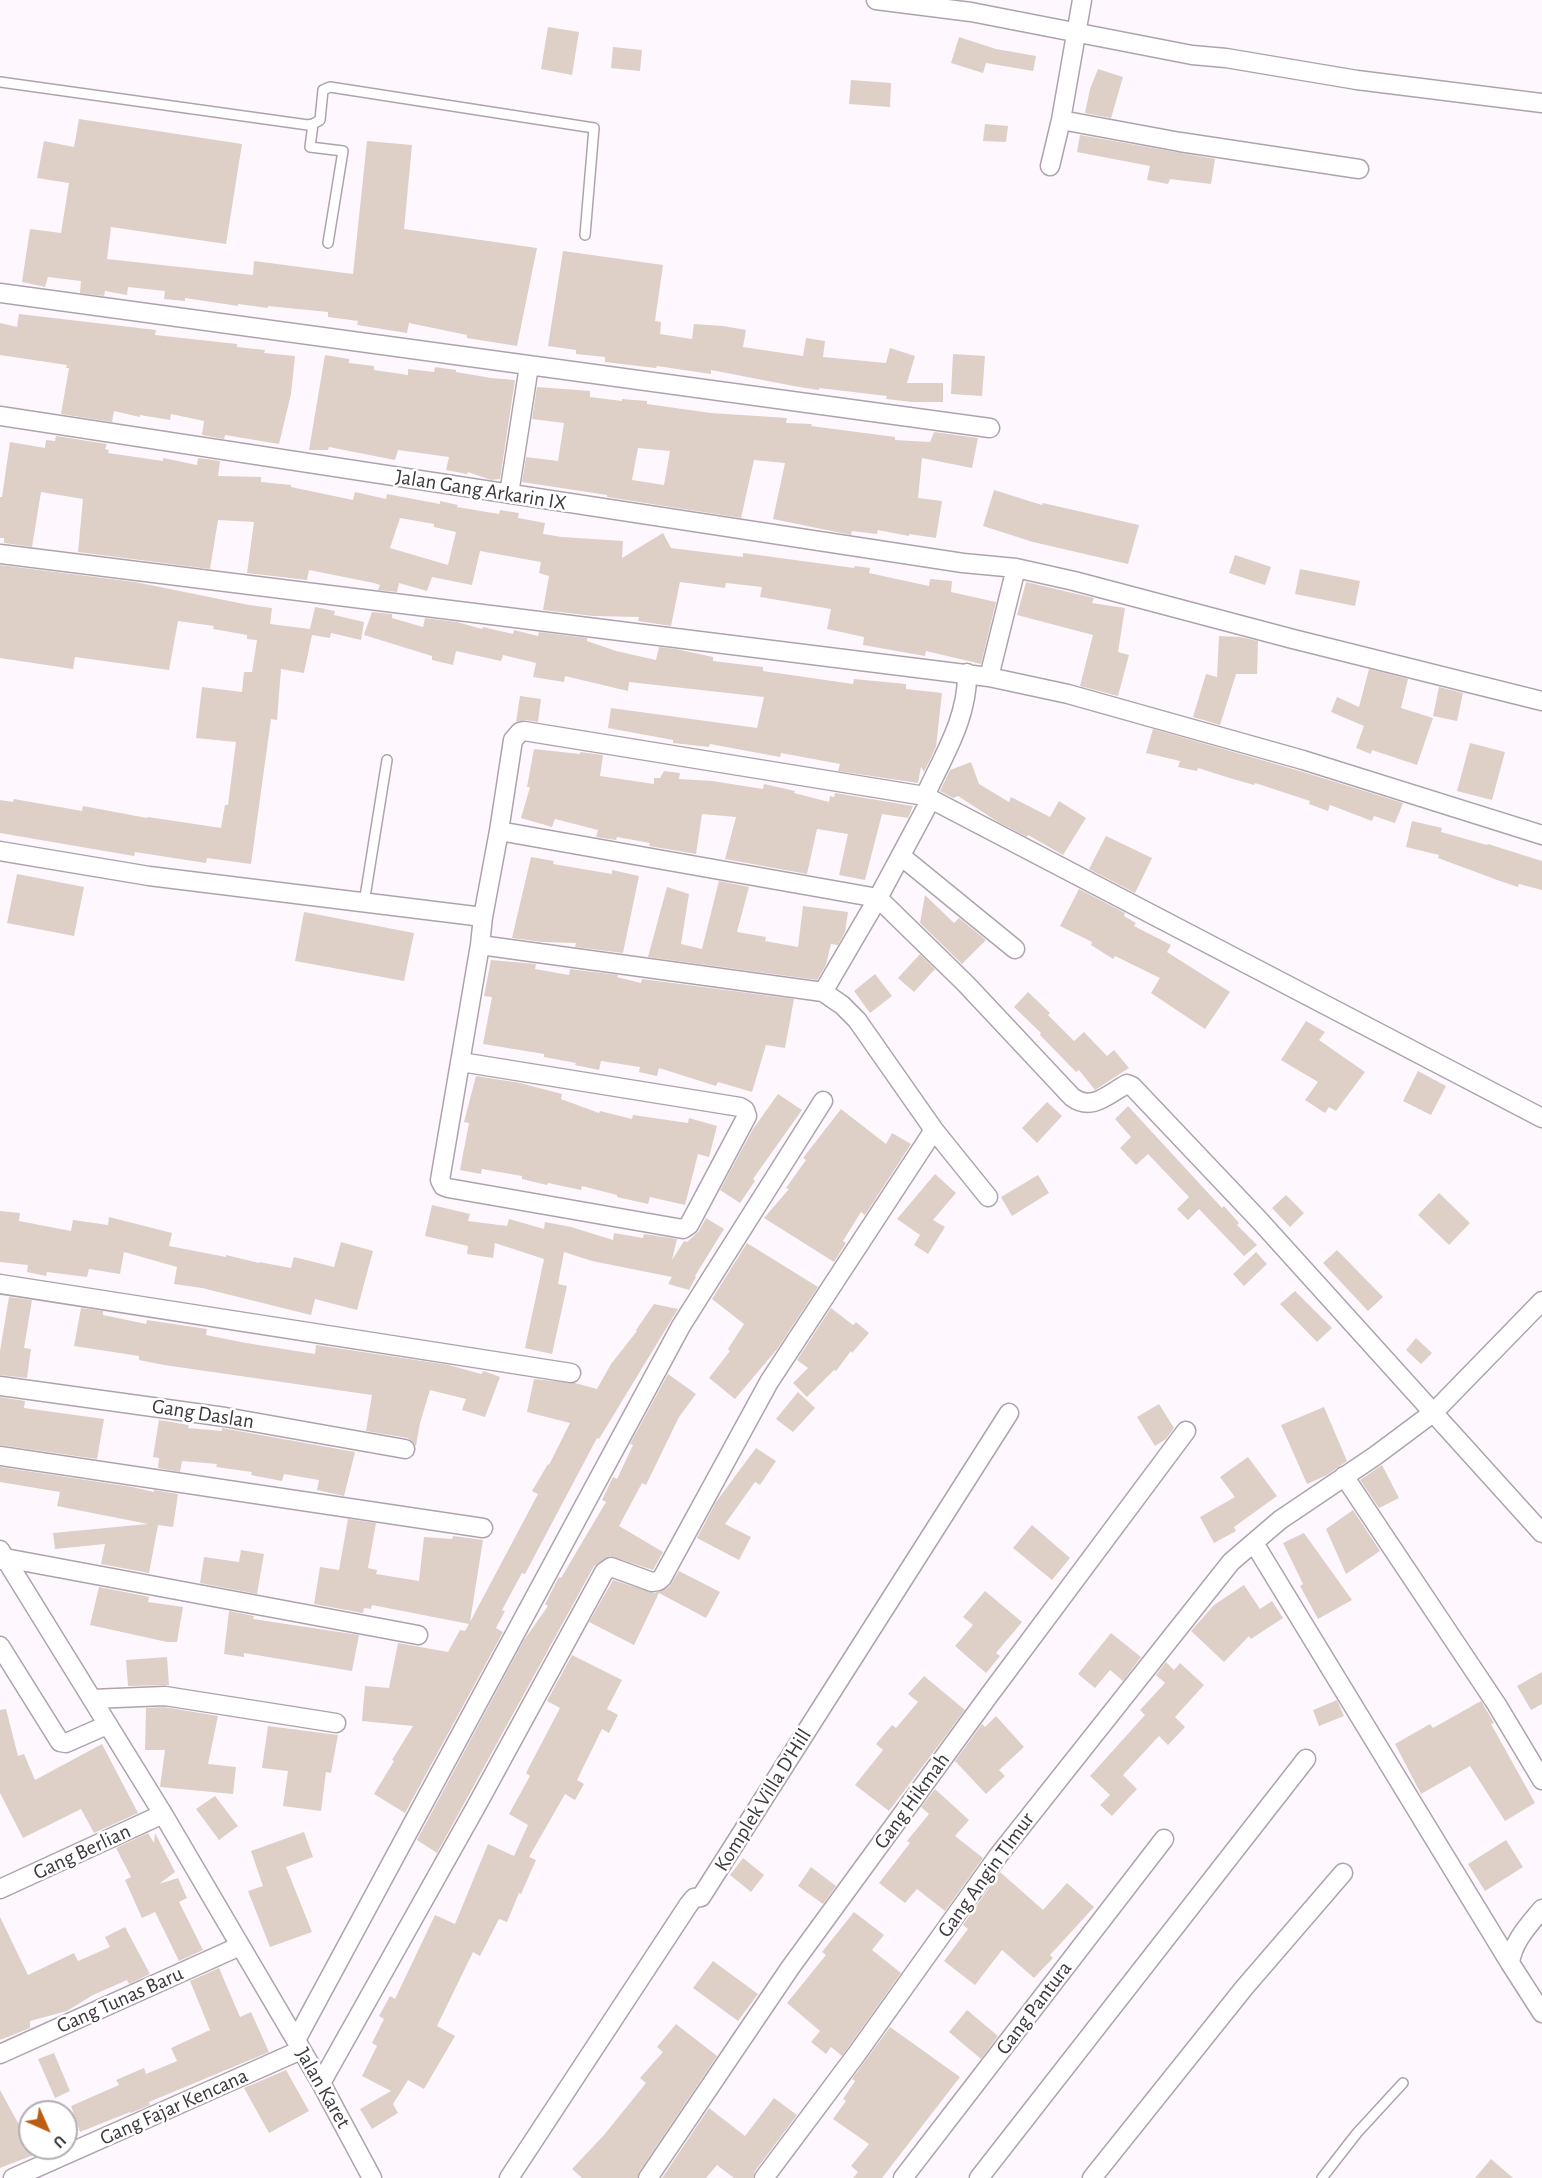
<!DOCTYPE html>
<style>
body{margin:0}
#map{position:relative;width:1542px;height:2178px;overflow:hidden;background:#fef7fe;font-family:"Alegreya Sans",sans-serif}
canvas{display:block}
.north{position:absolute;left:18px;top:2100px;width:60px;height:60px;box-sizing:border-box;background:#fff;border:2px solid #b1afb1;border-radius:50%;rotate:135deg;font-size:16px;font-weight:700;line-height:24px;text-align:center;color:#3c383c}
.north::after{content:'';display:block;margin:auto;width:21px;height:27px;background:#bc5d14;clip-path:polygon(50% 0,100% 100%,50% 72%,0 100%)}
</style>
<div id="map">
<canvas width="1542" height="2178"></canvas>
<div class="north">U</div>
</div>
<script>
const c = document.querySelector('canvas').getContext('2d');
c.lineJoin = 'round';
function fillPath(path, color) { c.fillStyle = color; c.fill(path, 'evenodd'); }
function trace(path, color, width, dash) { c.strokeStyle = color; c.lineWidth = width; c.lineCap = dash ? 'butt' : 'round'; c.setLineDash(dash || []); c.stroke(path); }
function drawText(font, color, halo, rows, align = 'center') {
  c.font = font + ' "Alegreya Sans",sans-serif'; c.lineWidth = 5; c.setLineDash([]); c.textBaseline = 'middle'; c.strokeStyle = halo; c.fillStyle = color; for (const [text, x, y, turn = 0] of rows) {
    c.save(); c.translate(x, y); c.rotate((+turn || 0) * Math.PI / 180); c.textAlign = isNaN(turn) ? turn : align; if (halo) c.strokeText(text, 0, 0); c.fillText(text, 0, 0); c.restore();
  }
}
fillPath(new Path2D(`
 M548 27 579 32 572 75 541 69Z
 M959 37 996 49 1036 56 1033 71 986 63 983 73 951 63Z
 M613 47 642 50 640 71 611 68Z
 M1098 69 1123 77 1111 118 1085 113 1090 89Z
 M851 80 891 83 890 107 849 104Z
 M79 119 242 144 226 244 111 227 107 259 253 275 254 261 353 274 367 141 412 145 404 229 537 248 517 346 467 338V335L409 323 407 333 357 325 358 321 328 317V312L268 306V308L238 304V306L185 298V301L164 299 165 291 128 287 127 295 105 291 104 296 80 293 81 281 48 277 45 287 22 282 30 229 61 233 69 183 37 178 44 141 74 147Z
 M985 124 1008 126 1006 142 983 141Z
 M1080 135 1215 159 1211 184 1170 179 1168 184 1147 180 1150 166 1077 152Z
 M563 251 663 265 655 321 661 322 660 334 692 339 694 324 723 326 746 330 743 347 803 356 806 338 825 341 823 357 886 363 890 348 915 356 907 383H943V402H912L886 399 887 396 819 388V390L799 387 711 370V374L657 366 656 368 605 362V357L576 354V350L548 346Z
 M19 314 156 330 155 335 237 344V347L265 350 264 353 295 356 291 394 279 444 225 435 224 439 202 435 204 421 171 414 170 420 140 415V417L114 411 112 422 61 414 69 368H66L67 365 0 355V323L17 327Z
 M953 354 985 356 982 396 951 394Z
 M325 355 349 359V363L374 366V370L408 375V369L434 372 435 367 456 370V372L491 378 515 380 500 479 491 480 468 472 467 474 446 470 449 457 398 450 395 460 329 447 328 450H309Z
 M537 387 590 391V397L622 401V399L647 401V404L711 413 787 418 786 423 812 424 811 426 895 437V440L930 442 934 432 978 438 972 468 922 458 918 498 942 501 936 538 909 534V536L878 530 877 534 852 531 851 535 773 519 785 463 754 460 741 518 607 497V495L522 482 526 457 558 461 564 423 532 419ZM638 448 670 451 664 485 632 480Z
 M56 436 107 444 105 449 109 450 108 453 163 461V458L197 465 198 458 220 461 218 476 261 477V482L291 485V487L353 500 355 492 386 499 387 494 440 504V501L458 505 457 507 499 514 500 510 519 513 518 518 545 523 543 534 562 537 623 541 622 558 663 533 671 548 743 557V553L854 568 855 566 870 568 869 573 929 586 930 579 952 581 951 592 996 602 981 664 926 651 925 656 863 645 864 637 827 629 831 609 760 597 762 587 726 583 725 588 680 582 671 626 638 621 639 617 593 616 543 610 549 576 539 573 541 562 480 551 472 585 432 577 427 591 399 583 397 592 378 590 380 585 374 583 309 570 307 580 247 573 254 522 218 520 210 569 78 552 83 499 41 492 32 547 4 543V538H0V497H2L10 442 45 448 46 440 55 441ZM400 518 434 524V527L456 532 448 565 390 548Z
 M994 490 1042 505 1043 503 1139 525 1128 564 1033 542 983 526Z
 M1235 555 1271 567 1265 585 1229 573Z
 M0 565 135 582 249 605 272 608 270 624 310 629 315 607 335 611 334 615 364 622 361 640 331 633 330 638 312 635 304 673 281 669 277 720 271 719 251 864 207 858 206 863 135 852 134 856 0 833V800L13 802 14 799 82 811 83 806 147 818 148 817 221 828 225 805H228L236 742 196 738 202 687 242 692 244 672H252L257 640 247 639V635L213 629 214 626 178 621 169 670 75 657 73 669 0 658Z
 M1300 569 1360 581 1355 606 1295 594Z
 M1026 582 1094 598 1092 603 1125 608 1118 652 1129 655 1118 696 1080 686 1093 635 1017 615Z
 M372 612 392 614V618L423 627 425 618 457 622 482 629 483 627 513 634 514 630 538 636 539 632 587 638V641L616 651 656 660 659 647 676 649 713 657V661L763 667V671L853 684 854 679 906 684V689L942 693 936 747 924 772 921 767 918 783 838 771 840 764 781 753 780 757 710 744 709 747 673 743V740L608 728 611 708 757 728 764 697 629 682 628 691 565 676 564 682 533 677 536 663 503 655 501 661 456 651 453 665 432 660V656L364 635Z
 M1219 636 1240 637 1258 641 1257 674H1236L1220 725 1193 717 1206 674 1217 677Z
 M1369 669 1408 679 1401 708 1433 718 1417 765 1372 750 1371 754 1356 748 1364 726 1331 712 1337 697 1359 707Z
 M1439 687 1463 693 1457 721 1433 716Z
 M520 696 541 699 538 722 525 720 516 722Z
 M1153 729 1300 771 1403 803 1395 823 1374 816 1372 821 1330 805 1328 811 1309 804 1310 801 1255 783 1254 785 1233 779 1198 768 1197 771 1178 767 1180 761 1146 753Z
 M1470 743 1505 752 1492 800 1457 791Z
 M534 749 580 754V752L603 755 600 776 654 784V778H660L664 771 680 773 679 779 712 781 763 789 764 784 795 791 794 793 829 802 830 796 834 797 835 793 913 806 908 818 882 814 865 880 839 875 848 834 817 829 807 874 725 859 736 817 702 814 696 854 649 846 650 843 617 837 616 840 596 837 598 830 555 819 552 827 521 818 530 787H527Z
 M971 762 979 784 1009 802 1011 797 1050 817 1059 801 1086 818 1063 855 1028 835 1027 837 998 822 958 796 953 798 940 791 950 770Z
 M1412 821 1442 828 1441 832 1487 845 1488 844 1542 861V890L1519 884 1518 887 1500 881 1438 858 1439 855 1406 847Z
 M1106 836 1152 858 1135 893 1089 869Z
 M531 857 554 861 553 864 612 874V870L639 876 623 953 575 947 576 943 542 942 512 938Z
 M17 874 84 887 74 936 7 923Z
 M719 881 749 887 737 932 766 937 765 941 798 947 803 906 848 912 845 932 838 945 831 944 826 965 817 980 648 957 667 887 689 894 681 944 702 949Z
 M1079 889 1125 913 1124 916 1136 923 1134 926 1171 945 1167 952 1230 992 1205 1029 1151 993 1160 978 1115 956 1113 959 1091 945 1092 942 1060 926Z
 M925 895 954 923 959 918 986 940 962 964 920 923Z
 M304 912 414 933 404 981 295 961Z
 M920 954 935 969 914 992 898 978Z
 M491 960 536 964 535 969 569 975 570 969 618 975 617 977 641 983 642 979 794 999 785 1048 766 1045 752 1092 718 1082 716 1086 659 1068 657 1076 639 1072 640 1067 601 1061 599 1070 575 1065 576 1063 544 1057V1054L483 1044 492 997 484 996Z
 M875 974 892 996 870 1013 854 991Z
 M1028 992 1050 1013 1048 1015 1074 1041 1084 1032 1107 1056 1114 1050 1129 1068 1095 1090 1079 1070 1076 1072 1040 1035 1041 1033 1014 1007Z
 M1306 1021 1325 1032 1319 1040 1365 1072 1336 1111 1329 1107 1325 1113 1305 1100 1318 1082 1281 1060Z
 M1418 1071 1446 1086 1431 1115 1403 1101Z
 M476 1076 520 1083 562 1094 561 1099 599 1113 600 1111 632 1119 633 1115 688 1123 689 1118 717 1126 709 1157 698 1154 685 1205 650 1197 648 1204 617 1197V1195L582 1186 581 1190 548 1183 547 1185 522 1179V1176L482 1169 481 1174 460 1170 469 1123 464 1122Z
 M778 1094 802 1110 753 1179 755 1181 740 1203 720 1190 753 1129Z
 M1047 1102 1062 1116 1037 1143 1022 1128Z
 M1128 1106 1222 1208 1224 1206 1239 1223 1237 1225 1257 1245 1244 1256 1199 1209 1188 1220 1177 1209 1189 1197 1148 1154 1136 1165 1120 1148 1131 1137 1115 1119Z
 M841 1109 886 1144 892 1133 911 1144 865 1215 861 1212 843 1241 846 1243 834 1262 764 1218 789 1189 786 1188 806 1160 803 1158Z
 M935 1174 956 1193 933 1220 945 1227 928 1254 914 1245 920 1235 897 1219Z
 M1038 1175 1049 1193 1012 1216 1001 1197Z
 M1439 1193 1470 1223 1449 1245 1418 1215Z
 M1286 1195 1304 1213 1290 1227 1272 1208Z
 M432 1205 470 1214 468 1221 507 1226 509 1219 544 1229 545 1222 571 1227 613 1240 614 1233 643 1238 644 1234 677 1239 672 1260 684 1241 687 1242 699 1231 706 1218 724 1229 695 1276 696 1277 689 1290 668 1284 672 1277 592 1261 564 1252 558 1284 567 1286 552 1354 525 1348 544 1259 495 1243 493 1258 467 1254 468 1246 425 1236Z
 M0 1211 20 1213 19 1221 71 1231 73 1220 108 1225 109 1217 172 1233 169 1246 226 1257V1255L259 1263V1262L291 1268 294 1257 334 1267 341 1242 373 1251 357 1310 315 1299 311 1315 202 1288 174 1284 177 1267 124 1252 120 1274 89 1269 87 1277 47 1272 46 1276 27 1272 28 1265 0 1262Z
 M747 1243 818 1287 778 1348 735 1399 709 1378 730 1351 728 1349 744 1324 712 1299Z
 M1337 1250 1383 1297 1368 1311 1323 1263Z
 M1256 1252 1267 1264 1244 1286 1233 1274Z
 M1295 1291 1332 1328 1317 1342 1280 1304Z
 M9 1297 32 1300 24 1348 31 1349 27 1378 0 1375V1351Z
 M654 1304 678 1309 599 1439 597 1438 525 1574 522 1573 502 1610 505 1611 496 1628 503 1632 405 1813 374 1794 394 1761 392 1760 413 1726 362 1721 365 1686 389 1688 398 1643 448 1652 460 1630 465 1631 469 1624 372 1605 371 1609 364 1608 363 1613 314 1604 320 1567 339 1570 348 1519 376 1523 368 1568 377 1570 376 1574 419 1581 424 1537 452 1539 453 1536 483 1540 470 1622 538 1494 532 1491 548 1464 549 1465 570 1423 527 1412 534 1379 575 1383 597 1389 611 1364 637 1331 636 1330Z
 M81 1308 103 1311V1315L146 1324 147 1320 207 1329 206 1335 246 1343 315 1354 316 1345 449 1365 481 1374 484 1371 500 1377 485 1417 462 1410 466 1399 430 1390 420 1423 416 1446 408 1438 366 1431 372 1395 164 1365 139 1360V1356L74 1346Z
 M831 1308 853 1325 856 1322 869 1333 852 1353 851 1351 836 1371 834 1370 807 1397 793 1383 808 1368 797 1360Z
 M1416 1338 1432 1353 1421 1364 1406 1350Z
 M668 1374 696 1394 679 1417 646 1485 642 1483 619 1526 663 1552 653 1570 610 1556 594 1566 437 1853 417 1840 524 1640 548 1606 545 1604 559 1577 561 1578 606 1502 602 1500 613 1477 617 1479 633 1445 630 1444Z
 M798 1392 815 1408 793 1432 776 1419Z
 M0 1397 25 1401 24 1408 104 1419 97 1459 0 1445Z
 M1159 1404 1174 1428 1166 1439 1155 1446 1137 1417Z
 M1324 1407 1347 1461 1327 1475 1307 1484 1281 1425Z
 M159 1420 189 1425 188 1428 222 1431V1428L355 1452 344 1496 317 1490 319 1480 284 1474 282 1481 251 1475 252 1472 216 1467 217 1464 182 1461 180 1472 158 1468 159 1458 153 1457Z
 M756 1448 776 1461 760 1485 755 1482 725 1524 751 1537 739 1560 697 1538 716 1502Z
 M1248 1457 1277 1496 1234 1527 1236 1531 1214 1543 1200 1517 1235 1497 1220 1477Z
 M1382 1465 1399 1498 1379 1508 1360 1480Z
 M0 1467 132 1487 154 1492V1490L178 1494 173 1527 158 1525 149 1573 101 1564 105 1544 55 1549 53 1533 148 1524 57 1506 60 1492 0 1482Z
 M1353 1510 1380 1551 1346 1574 1326 1529Z
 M1032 1525 1070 1558 1052 1580 1013 1548Z
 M1304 1533 1352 1600 1318 1619 1300 1586 1303 1584 1283 1543Z
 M241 1550 264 1554 257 1594 200 1583 204 1557 239 1562Z
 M679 1571 720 1592 706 1618 659 1593 634 1645 589 1622 613 1580 654 1593 669 1587Z
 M1244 1585 1260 1609 1272 1601 1283 1618 1251 1639 1249 1636 1224 1662 1191 1631 1214 1605Z
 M99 1587 145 1596 149 1597 148 1602 183 1607 177 1642H167L90 1625Z
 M985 1591 1022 1622 996 1653 1000 1656 986 1673 955 1646 973 1625 963 1617Z
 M229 1611 254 1616 253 1619 359 1635 352 1671 244 1653V1657L224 1654Z
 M1111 1633 1141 1657 1123 1681 1110 1670 1095 1688 1078 1674Z
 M572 1655 622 1680 607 1709 618 1715 609 1733 602 1729 577 1780 584 1784 575 1800 565 1794 529 1857 536 1860 521 1894 519 1893 507 1922 499 1919 480 1956 473 1952 437 2026 455 2036 424 2089 408 2080 393 2104 398 2113 372 2129 360 2109 391 2091 362 2076 377 2046 372 2043 384 2019 379 2016 390 1996 395 1999 435 1915 455 1924 488 1844 514 1856 528 1825 509 1814 530 1776 526 1773 560 1708 547 1701Z
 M167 1657 169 1685 128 1686 126 1660Z
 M1166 1662 1174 1670 1180 1663 1204 1685 1175 1717 1185 1727 1168 1745 1159 1736 1123 1775 1137 1789 1112 1816 1100 1805 1110 1795 1090 1776 1145 1715 1140 1710 1165 1683 1156 1675Z
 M1542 1672V1704L1531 1710 1517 1686Z
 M924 1676 965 1710 889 1811 855 1785 883 1750 876 1744 892 1725 896 1728 918 1702 908 1694Z
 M1337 1700 1344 1716 1319 1726 1313 1710Z
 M1481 1701 1494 1723 1491 1724 1535 1803 1505 1821 1470 1766 1421 1794 1395 1744 1430 1724 1433 1728Z
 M164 1707 218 1716 208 1764 236 1767 233 1794 160 1787 165 1750H145L146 1708Z
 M6 1709 18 1756 24 1754 35 1780 102 1744 138 1813 94 1833 81 1809 23 1838 0 1793V1710Z
 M996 1716 1024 1747 999 1770 1005 1776 986 1794 955 1761 982 1724 985 1727Z
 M268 1726 338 1735 331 1773 326 1772 321 1811 283 1806 288 1771 262 1768Z
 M935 1789 969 1820 955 1836 983 1858 945 1911 917 1889 905 1903 879 1883 910 1843 907 1841 929 1814 921 1807Z
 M215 1796 238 1826 219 1840 196 1809Z
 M304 1832 313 1857 286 1867 312 1932 270 1947 248 1891 263 1886 251 1851Z
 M148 1833 154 1843 155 1833 175 1872 159 1884 178 1878 187 1898 179 1902 203 1950 179 1961 155 1912 142 1918 125 1880 131 1877 116 1848Z
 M1506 1840 1523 1867 1485 1891 1468 1864Z
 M743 1858 764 1875 751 1892 730 1875Z
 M811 1867 836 1886 823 1904 798 1886Z
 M1000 1872 1043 1910 1067 1883 1094 1907 1050 1955 1053 1958 1034 1978 1002 1950 975 1985 944 1961 968 1929 963 1925Z
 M854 1912 884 1935 872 1950 901 1973 842 2056 831 2047 826 2054 811 2042 820 2031 787 2003 826 1955 822 1952Z
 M0 1917 28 1975 74 1953 78 1961 110 1947 105 1937 125 1927 150 1974 129 1984 127 1980 93 1995 67 2011 30 2021V2028L0 2040Z
 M713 1961 758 1994 738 2021 693 1988Z
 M219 1968 240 2017 251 2012 269 2052 149 2102 150 2105 131 2113 130 2112 80 2132 71 2106 119 2085 116 2080 144 2068 146 2074 177 2061 171 2048 210 2030 190 1981Z
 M967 2010 998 2036 981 2059 949 2032Z
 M676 2024 717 2056 639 2172 637 2178H582L572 2169 604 2135 646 2083 640 2078 663 2052 657 2047Z
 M890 2027 960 2077 882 2178H853L858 2172 851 2166 869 2144 833 2119 846 2101 843 2099 855 2081 852 2079Z
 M54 2053 70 2091 55 2098 38 2059Z
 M286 2070 309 2111 269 2133 244 2088Z
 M0 2090 23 2132 30 2130V2148L49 2149 0 2168Z
 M774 2098 797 2115 755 2171 753 2178H734L717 2165 706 2178H662L709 2108 745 2136Z
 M1491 2159 1513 2178H1475Z`), '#ded0c7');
const service = new Path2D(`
 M0 82 308 125 313 124 320 120 323 90 330 87 594 128 585 235
 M313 124 310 147 343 151 328 243
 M364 903 387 760
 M1322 2178 1357 2133 1403 2083`);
const minor = new Path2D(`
 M876 0 971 12 1192 55 1226 58 1357 80 1542 103
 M1061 120 1180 142 1359 169
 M1050 166 1061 120 1082 0
 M0 293 990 428
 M0 416 963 563 1016 568 1074 581 1293 639 1542 701
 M509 494 529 366
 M0 554 989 677 1068 694 1303 760 1542 835
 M989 677 1016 568
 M925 796C943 756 968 718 967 673
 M931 799 878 898 966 984 1072 1097C1092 1112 1108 1094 1127 1084L1132 1086 1260 1221 1542 1533
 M499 831 878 898 823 992
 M0 851 149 876 483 917
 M901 856 1015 949
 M480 945 823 992 842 1005 857 1020 934 1130 988 1197
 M461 1062 740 1107 745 1110 747 1116 689 1225 683 1229 448 1188 443 1186 440 1180 480 945 483 917 499 831 513 740 520 732 524 731 925 796 1542 1118
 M0 1284 571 1373
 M0 1386 225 1417 405 1449
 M0 1456 483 1528
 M1344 1476 1497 1705 1542 1780
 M1254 1543 1510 1963
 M0 1550 163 1814 321 2083 372 2178
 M0 1560 5 1558 418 1635
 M0 1646 60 1742 66 1743 107 1725
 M92 1699 165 1696 336 1723
 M0 1889 163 1814
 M1542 1909C1529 1925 1513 1941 1510 1963L1542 2013
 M296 2040 681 1326 823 1101
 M0 2054 240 1946
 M321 2083 478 1803 604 1572 611 1567 652 1582 658 1581 662 1578 769 1382 934 1130
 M13 2178 301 2050
 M509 2178 689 1904 694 1898 701 1897 1009 1413
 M648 2178 790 1968 990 1694 1186 1431
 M764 2178 856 2055 998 1856 1231 1562 1280 1520 1375 1456 1434 1412 1542 1301
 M903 2178 1164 1839
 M979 2178 1306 1759
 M1092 2178 1244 1988 1343 1873`);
trace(service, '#aea3ad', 12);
trace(minor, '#aea3ad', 21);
trace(service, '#fff', 9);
trace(minor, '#fff', 18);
drawText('21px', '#3c383c', '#fff', [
 ["Jalan Gang Arkarin IX",481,490,9],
 ["Gang Daslan",203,1414,9],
 ["Komplek Villa D'Hill",763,1800,-58],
 ["Gang Hikmah",912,1801,-54],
 ["Gang Berlian",82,1852,-25],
 ["Gang Angin TImur",986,1875,-54],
 ["Gang Tunas Baru",120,2000,-24],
 ["Gang Pantura",1034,2008,-53],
 ["Jalan Karet",323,2088,60],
 ["Gang Fajar Kencana",174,2107,-24]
]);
</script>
